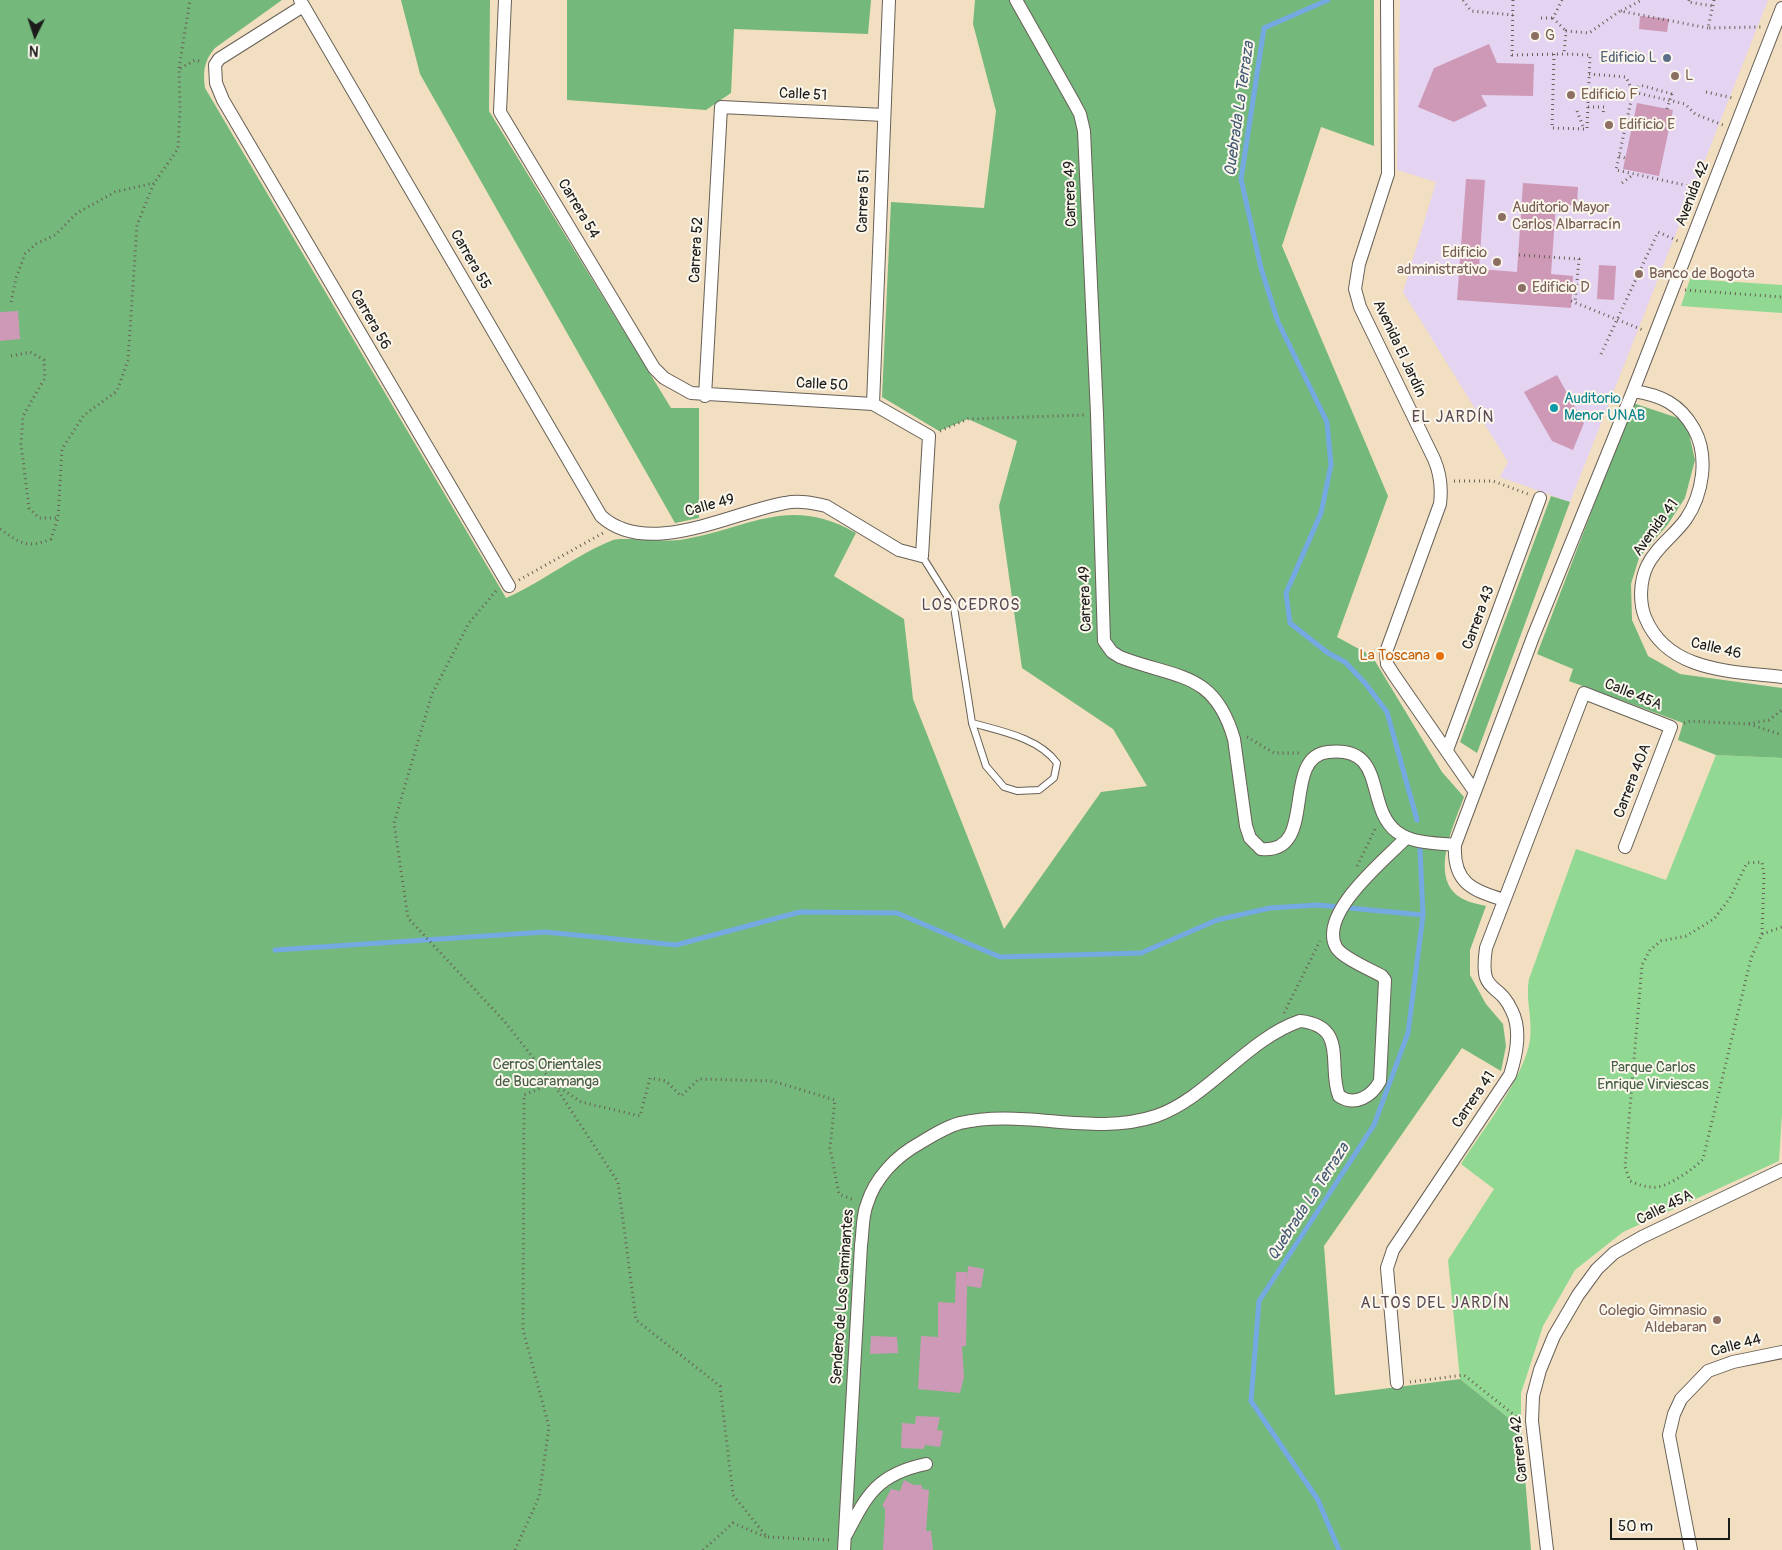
<!DOCTYPE html>
<meta charset="utf-8">
<style>
body{margin:0}
#map{position:relative;width:1782px;height:1550px;overflow:hidden;background:#f2dfc1;font-family:Pangolin,sans-serif}
canvas{display:block}
.north{position:absolute;left:10px;top:10px;width:50px;height:50px;-webkit-text-stroke:4px #fbf7ec;paint-order:stroke;rotate:184deg;font-size:14px;font-weight:700;line-height:20px;text-align:center;color:#1c1c1c}
.north::after{content:'';display:block;margin:auto;width:18px;height:22px;background:#1c1c1c;clip-path:polygon(50% 0,100% 100%,50% 72%,0 100%)}
.scale{position:absolute;left:1610px;top:1518px;width:120px;height:22px;box-sizing:border-box;border:2px solid #1c1c1c;border-top:0;padding-left:6px;font-size:15px;line-height:18px;white-space:nowrap;color:#1c1c1c;-webkit-text-stroke:4px #fbf7ec;paint-order:stroke}
</style>
<div id="map">
<canvas width="1782" height="1550"></canvas>
<div class="north">N</div>
<div class="scale">50 m</div>
</div>
<script>
const c = document.querySelector('canvas').getContext('2d');
c.lineJoin = 'round';
function fillPath(path, color) { c.fillStyle = color; c.fill(path, 'evenodd'); }
function trace(path, color, width, dash) { c.strokeStyle = color; c.lineWidth = width; c.lineCap = dash ? 'butt' : 'round'; c.setLineDash(dash || []); c.stroke(path); }
function drawText(font, color, halo, rows, align = 'center') {
  c.font = font + ' Pangolin,sans-serif'; c.lineWidth = 4; c.setLineDash([]); c.textBaseline = 'middle'; c.strokeStyle = halo; c.fillStyle = color; for (const [text, x, y, turn = 0] of rows) {
    c.save(); c.translate(x, y); c.rotate((+turn || 0) * Math.PI / 180); c.textAlign = isNaN(turn) ? turn : align; if (halo) c.strokeText(text, 0, 0); c.fillText(text, 0, 0); c.restore();
  }
}
fillPath(new Path2D(`
 M1400 0H1768L1570 502 1500 477 1508 462 1403 292 1436 182 1397 170Z`), '#e4d3f1');
fillPath(new Path2D(`
 M1690 279 1782 285V313L1681 306Z
 M1716 755 1782 758V1113L1779 1161 1623 1232 1575 1270 1543 1326 1521 1393V1428L1460 1379 1448 1260 1494 1189 1461 1164C1482 1131 1524 1078 1530 1040 1533 1019 1525 999 1529 979L1576 849 1666 880Z`), '#91d892');
fillPath(new Path2D(`
 M0 0H282L215 48C204 61 203 71 205 88L506 598C543 582 575 555 613 540 622 537 664 542 680 540 749 529 788 494 856 533L834 576 904 619 913 699 1004 929 1101 792 1147 786 1113 729 1022 668 999 506 1017 441 968 419 939 431 882 397 891 202 984 208 996 111 973 24 975 0H1374V146L1321 127 1282 246 1388 496 1337 637 1372 656 1442 772 1464 797C1454 825 1427 880 1463 899 1470 903 1479 904 1486 906L1470 950V975L1486 1004 1503 1024 1506 1046 1501 1071 1462 1048 1324 1246 1335 1395 1460 1379 1521 1428 1531 1550H0Z
 M401 0H490L489 111 671 408H699V518L675 523 420 74Z
 M567 0H871L868 34 734 29 731 93 706 110 567 100Z
 M1633 403 1681 419 1688 429 1695 460 1685 498 1668 524 1639 558 1631 584 1632 620 1648 656 1680 674 1782 688V758L1716 755 1678 740 1683 723 1569 681 1573 669 1537 654Z
 M1551 496 1570 502 1477 753 1460 742Z`), '#74b87c');
trace(new Path2D(`
 M1328 0 1264 28 1241 179 1261 268 1278 322 1327 422 1331 465 1321 513 1286 593 1290 623 1328 653 1345 662 1365 683 1387 712 1417 820
 M275 950 545 932 676 945 800 912 897 913 1000 957 1141 953 1217 920 1270 908 1318 905 1423 915
 M1339 1550 1318 1500 1251 1401 1259 1301 1374 1125 1408 1033 1423 915 1420 848`), '#75a9e2', 5);
fillPath(new Path2D(`
 M1640 16 1669 19 1667 32 1639 29Z
 M1489 44 1497 63 1534 64 1533 96 1481 95 1487 106 1454 122 1418 107 1434 68Z
 M1637 103 1673 110 1659 176 1623 169Z
 M1466 179 1485 180 1479 269 1517 272 1523 183 1578 187 1577 206 1556 204 1551 274 1573 276 1571 308 1457 300Z
 M1599 265 1616 266 1614 300 1597 299Z
 M18 311 20 339 0 341V312Z
 M1557 375 1584 423 1573 450 1552 441 1524 392Z
 M968 1266 984 1269 981 1288 967 1286 966 1346H962L964 1377 960 1393 918 1389 921 1336 938 1337V1302L955 1303 956 1272H967V1279Z
 M871 1336 897 1337 898 1353 870 1354Z
 M916 1416 940 1417 937 1430 943 1431 940 1447 925 1445 924 1449 901 1448 902 1423 915 1424Z
 M904 1480 914 1485H922V1489L929 1490 926 1531H931L933 1550H883L885 1516V1508L882 1506 891 1489 900 1491Z`), '#ce99b7');
const lane = new Path2D(`
 M922 556 954 607 972 723 986 766 1004 787 1017 791 1039 790 1054 778 1057 763C1039 738 1001 731 972 723`);
const street = new Path2D(`
 M300 0 601 516C648 559 732 512 785 503 799 500 813 503 826 506L899 550 922 556 929 436 873 404 691 393 664 378 654 368 500 112 505 0
 M1016 0 1073 101 1080 114 1084 131 1097 414 1104 641 1112 652 1120 657C1176 679 1214 670 1234 739L1246 826 1250 838 1261 849C1319 855 1280 757 1328 752 1388 745 1364 807 1397 832 1413 844 1436 843 1455 845
 M1387 0 1388 174 1359 264 1355 289 1360 307 1434 459C1441 475 1442 488 1440 504L1386 652 1387 664 1394 675 1475 792
 M303 6 219 59 215 65 216 83 223 100 509 586
 M1633 391C1661 395 1680 404 1694 429 1709 456 1703 494 1686 519 1674 536 1656 547 1647 566 1640 581 1639 602 1645 617 1667 672 1731 671 1782 677
 M705 396 721 107 884 115
 M873 404 889 0
 M1447 750 1540 498
 M1504 900C1472 890 1453 883 1455 845L1533 637 1633 391 1782 8
 M1397 1383 1387 1268 1393 1250 1510 1075C1516 1056 1522 1031 1512 1011 1498 979 1479 997 1486 948L1584 693 1671 727 1625 847
 M846 1535C867 1494 878 1474 926 1464
 M844 1550 861 1245C863 1232 862 1216 867 1204 875 1178 896 1156 920 1143 933 1135 946 1127 960 1123 1024 1108 1093 1137 1156 1116 1208 1098 1247 1039 1300 1021 1349 1026 1327 1067 1339 1096 1355 1107 1372 1096 1380 1081L1385 980 1382 976C1371 970 1341 957 1336 947 1318 913 1386 859 1406 838
 M1547 1550 1532 1421 1533 1396 1540 1370 1554 1336 1578 1295 1597 1269 1614 1253 1642 1237 1782 1170
 M1691 1550 1669 1435 1674 1414 1681 1399 1708 1371 1733 1362 1782 1352`);
trace(lane, '#676056', 8);
trace(street, '#676056', 14);
trace(new Path2D(`
 M1463 0 1471 11 1513 15
 M1513 0 1512 55 1564 54 1566 31 1589 33 1620 11 1708 28
 M1562 0 1553 18 1566 31
 M1689 0 1688 2 1713 6
 M1714 0 1708 28 1761 27
 M1621 11 1642 0
 M1541 18H1553
 M1554 54 1552 128 1587 129 1590 55 1564 54
 M179 68 190 0
 M1589 74 1626 77 1633 92 1685 104 1695 114 1723 125
 M1706 92 1733 98
 M1672 94 1640 85 1633 92 1616 170 1698 188
 M1588 107H1604L1603 114
 M1667 109 1673 90
 M1577 111 1584 129
 M1619 156 1625 158
 M1622 183 1634 174
 M1519 255 1579 259 1575 303
 M1685 290 1782 297
 M1571 301 1643 330
 M11 302 16 278 25 254 36 244 55 235 77 213 115 192 154 183
 M1601 354 1658 232 1678 241
 M11 356 30 352 44 360 45 378 23 416 21 444 29 508 39 518H58
 M940 431 968 419 1084 415
 M1454 481H1493L1528 494
 M0 529C20 543 27 549 51 539L58 518 62 449 84 415 117 391 128 360 137 225 154 183 178 149 180 109 179 69 195 60 203 62
 M519 580 603 533
 M496 591 469 623 432 694 394 823 408 918 505 1022 553 1083 581 1102 640 1116 650 1078 666 1081 681 1096 699 1079 772 1081 835 1100 830 1148 839 1194 854 1200
 M1684 723 1691 721 1748 724 1769 720 1782 710
 M1749 724 1782 735
 M1247 737 1274 753H1301
 M1357 866 1375 829
 M1762 934 1764 875 1762 862 1747 863 1730 898 1714 919 1686 936 1661 941 1650 950 1642 965 1625 1167 1630 1181C1639 1185 1648 1188 1657 1187 1669 1186 1695 1168 1703 1159L1751 958 1762 934 1782 927
 M1284 1013 1320 941
 M1410 1382 1464 1375 1518 1418
 M515 1550 539 1497 549 1427 523 1330 524 1095 553 1083 618 1182 636 1320 720 1386 733 1495 767 1537 832 1540
 M703 1550 733 1523 766 1537`), '#676056', 3, [1, 4]);
trace(lane, '#fff', 6);
trace(street, '#fff', 12);
for (const [x, y, r, color] of [
 [1535,36,5,"#8d6e63"],
 [1667,58,5,"#5c6f8a"],
 [1675,76,5,"#8d6e63"],
 [1571,95,5,"#8d6e63"],
 [1609,125,5,"#8d6e63"],
 [1502,217,5,"#8d6e63"],
 [1497,262,5,"#8d6e63"],
 [1639,274,5,"#8d6e63"],
 [1522,288,5,"#8d6e63"],
 [1554,408,5,"#0f9aa8"],
 [1440,656,5,"#e8710a"],
 [1717,1320,5,"#8d6e63"]
]) { const dot = new Path2D(); dot.arc(x, y, r, 0, 2 * Math.PI); c.fillStyle = color; c.fill(dot); trace(dot, '#fbf7ec', 2); }
drawText('15px', '#785e54', '#fbf7ec', [
 ["G",1545,36],
 ["L",1685,76],
 ["Edificio F",1581,95],
 ["Edificio E",1619,125],
 ["Auditorio Mayor",1512,208],
 ["Carlos Albarracín",1512,225],
 ["Edificio",1487,253,"right"],
 ["administrativo",1487,270,"right"],
 ["Banco de Bogota",1649,274],
 ["Edificio D",1532,288],
 ["Colegio Gimnasio",1707,1311,"right"],
 ["Aldebaran",1707,1328,"right"]
], 'left');
drawText('15px', '#4e5e75', '#fbf7ec', [
 ["Edificio L",1657,58]
], 'right');
drawText('15px', '#1c1c1c', '#fbf7ec', [
 ["Calle 51",803,95,3],
 ["Carrera 49",1071,194,-92],
 ["Avenida 42",1693,194,-69],
 ["Carrera 51",864,201,-88],
 ["Carrera 54",578,209,59],
 ["Carrera 52",697,250,-87],
 ["Carrera 55",470,260,60],
 ["Carrera 56",370,320,60],
 ["Avenida El Jardín",1399,349,65],
 ["Calle 50",822,385,3],
 ["Calle 49",710,506,-15],
 ["Avenida 41",1656,528,-54],
 ["Carrera 49",1086,599,-92],
 ["Carrera 43",1479,618,-70],
 ["Calle 46",1716,649,13],
 ["Calle 45A",1633,695,22],
 ["Carrera 40A",1633,781,-69],
 ["Carrera 41",1474,1100,-56],
 ["Calle 45A",1665,1208,-26],
 ["Sendero de Los Caminantes",843,1297,-86],
 ["Calle 44",1736,1346,-15],
 ["Carrera 42",1520,1449,-96]
]);
drawText('15px', '#0d838f', '#fbf7ec', [
 ["Auditorio",1564,399],
 ["Menor UNAB",1564,416]
], 'left');
drawText('15px', '#c56008', '#fbf7ec', [
 ["La Toscana",1430,656]
], 'right');
drawText('15px', '#455e45', '#fbf7ec', [
 ["Cerros Orientales",547,1065],
 ["de Bucaramanga",547,1082],
 ["Parque Carlos",1653,1068],
 ["Enrique Virviescas",1653,1085]
]);
drawText('italic 16px', '#445b75', '#fbf7ec', [
 ["Quebrada La Terraza",1240,109,-82],
 ["Quebrada La Terraza",1309,1202,-57]
]);
c.letterSpacing = '1px';
drawText('16px', '#5a4852', '#fbf7ec', [
 ["EL JARDÍN",1453,418],
 ["LOS CEDROS",971,606],
 ["ALTOS DEL JARDÍN",1435,1304]
]);
c.letterSpacing = '0px';
</script>
